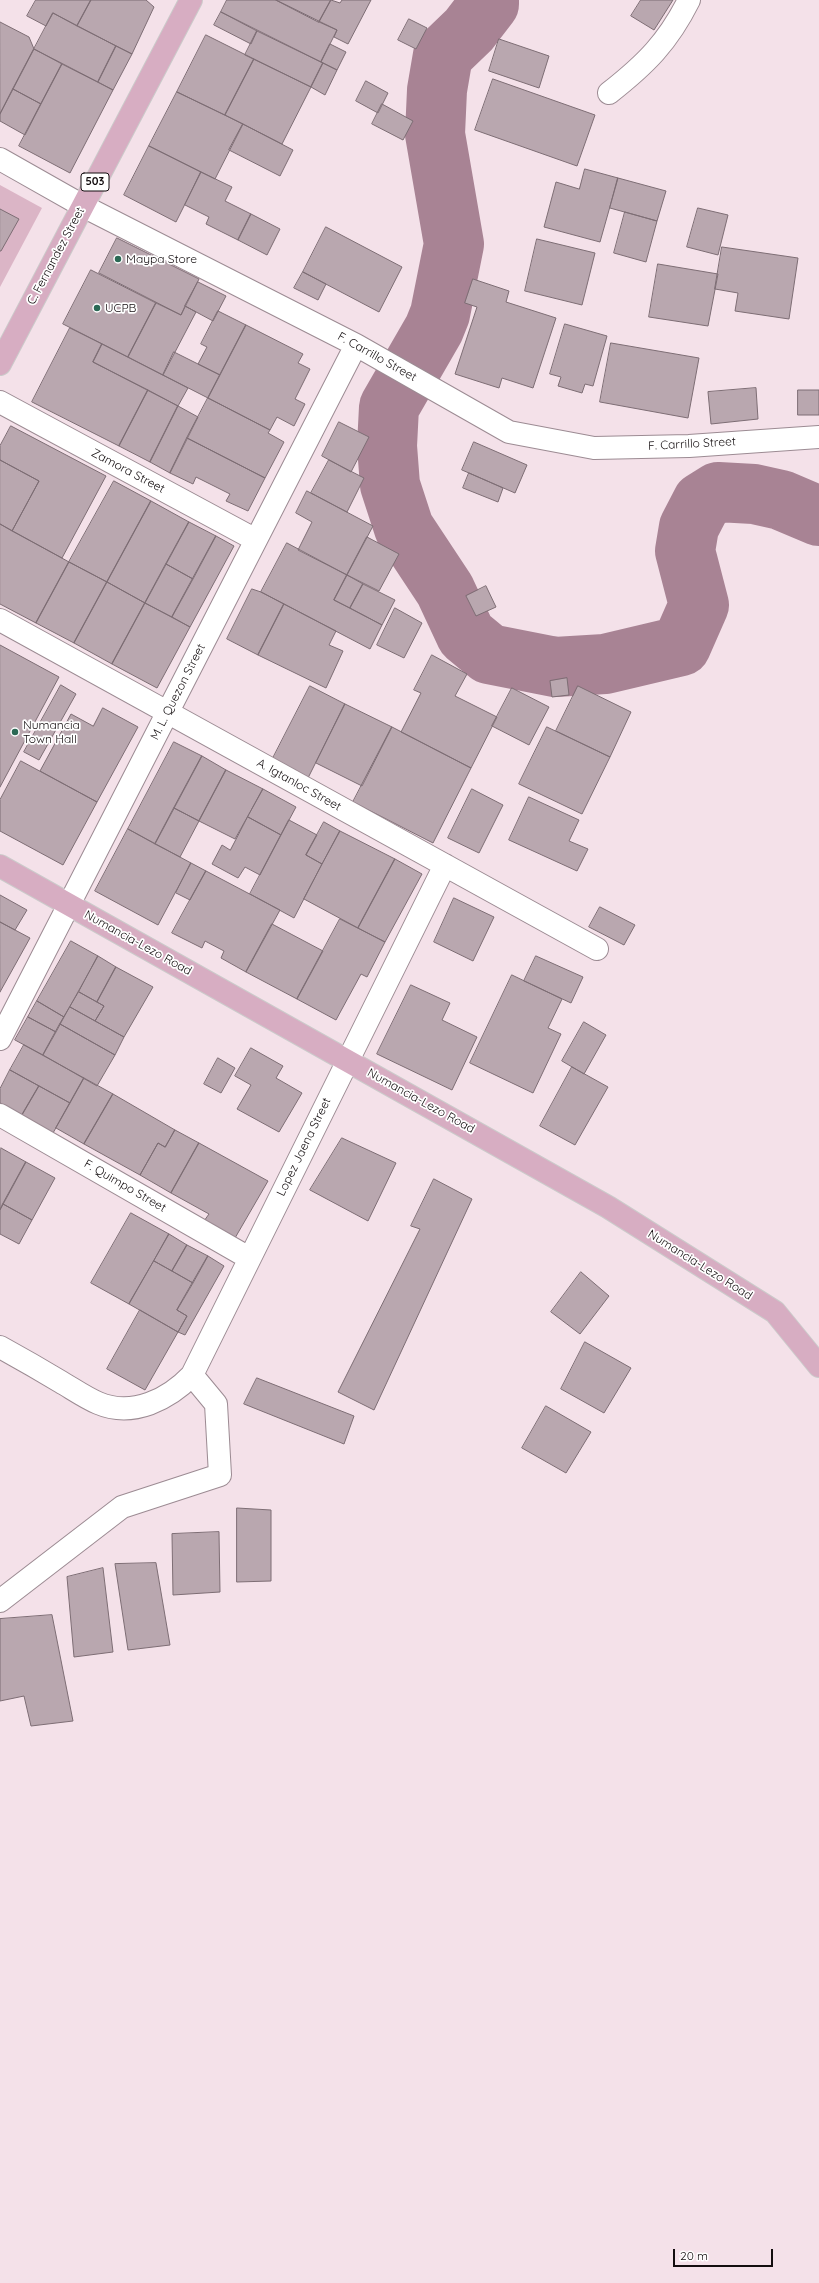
<!DOCTYPE html>
<style>
body{margin:0}
#map{position:relative;width:819px;height:2283px;overflow:hidden;background:#f4e1e9;font-family:Quicksand,sans-serif}
canvas{display:block}
.scale{position:absolute;left:673px;top:2249px;width:100px;height:18px;box-sizing:border-box;border:2px solid #130d0f;border-top:0;padding-left:5px;font-size:12px;line-height:14px;white-space:nowrap;color:#130d0f;-webkit-text-stroke:3px #fff;paint-order:stroke}
</style>
<div id="map">
<canvas width="819" height="2283"></canvas>
<div class="scale">20 m</div>
</div>
<script>
const c = document.querySelector('canvas').getContext('2d');
c.lineJoin = 'round';
function fillPath(path, color) { c.fillStyle = color; c.fill(path, 'evenodd'); }
function trace(path, color, width, dash) { c.strokeStyle = color; c.lineWidth = width; c.lineCap = dash ? 'butt' : 'round'; c.setLineDash(dash || []); c.stroke(path); }
function drawText(font, color, halo, rows, align = 'center') {
  c.font = font + ' Quicksand,sans-serif'; c.lineWidth = 3.5; c.setLineDash([]); c.textBaseline = 'middle'; c.strokeStyle = halo; c.fillStyle = color; for (const [text, x, y, turn = 0] of rows) {
    c.save(); c.translate(x, y); c.rotate((+turn || 0) * Math.PI / 180); c.textAlign = isNaN(turn) ? turn : align; if (halo) c.strokeText(text, 0, 0); c.fillText(text, 0, 0); c.restore();
  }
}
fillPath(new Path2D(`
 M0 185 42 208 0 287Z`), '#dbb5c6');
trace(new Path2D(`
 M489 0V4L469 30 443 55 437 90 435 134 454 244 440 314 434 329 389 407 387 446 390 485 404 528 445 590 466 635 489 654 555 667 605 664 681 646 699 605 685 551 689 527 702 502 718 492 754 494 781 500 819 516`), '#a88394', 60);
const building = new Path2D(`
 M36 0H91L77 26 53 13 46 26 27 16Z
 M91 0H146L154 7 132 54 77 26Z
 M227 0H276L337 30 321 62 221 12Z
 M276 0H331L319 22Z
 M331 0 340 3 342 0H371L348 44 334 37 337 30 319 22Z
 M641 0H673L654 30 631 16Z
 M221 12 257 31 251 44 214 25Z
 M53 13 116 46 98 82 34 49Z
 M409 19 427 28 416 49 398 40Z
 M0 22 29 37 34 49 0 114Z
 M257 31 323 63 311 87 245 55Z
 M206 35 254 59 225 115 177 92Z
 M499 39 549 56 539 88 489 71Z
 M330 44 346 52 337 70 321 62Z
 M116 46 132 54 113 90 98 82Z
 M34 49 62 64 41 104 13 89Z
 M254 59 311 87 282 144 225 115Z
 M323 63 337 70 325 95 311 87Z
 M62 64 113 90 70 173 19 146Z
 M493 79 595 115 577 166 475 130Z
 M366 81 388 93 378 113 356 101Z
 M13 89 41 104 25 135 0 121V114Z
 M177 92 243 124 215 179 149 146Z
 M382 104 413 121 403 140 372 124Z
 M243 124 293 150 280 176 229 150Z
 M149 146 201 172 176 222 124 195Z
 M585 169 618 178 600 242 544 227 556 182 579 189Z
 M201 172 232 187 225 201 251 214 238 240 206 224 209 217 185 205Z
 M618 178 666 191 657 221 610 208Z
 M698 208 728 215 718 255 687 247Z
 M0 209 19 219 1 251H0Z
 M625 212 657 221 646 262 614 253Z
 M251 214 280 229 267 255 238 240Z
 M326 227 402 267 379 312 303 272Z
 M117 238 199 279 181 315 99 273Z
 M537 239 595 253 582 305 525 291Z
 M722 247 798 258 789 319 735 311 738 293 715 289Z
 M658 264 718 274 708 326 649 317Z
 M91 270 156 303 128 357 63 324Z
 M303 272 326 284 318 300 294 288Z
 M473 279 509 291 506 302 556 318 533 388 502 378 499 388 455 374 477 307 465 303Z
 M198 282 226 296 213 321 185 306Z
 M156 303 181 315 185 306 196 312 163 375 128 357Z
 M218 311 246 325 220 375 198 364 207 347 201 344Z
 M565 324 607 336 593 386 585 384 582 393 558 386 561 377 550 374Z
 M246 325 303 354 298 363 310 369 295 399 305 404 294 426 277 417 270 430 208 398Z
 M70 328 102 344 93 362 148 390 119 446 32 402Z
 M611 343 699 358 688 418 600 402Z
 M102 344 188 388 178 406 93 362Z
 M174 352 220 375 208 398 163 375Z
 M756 388 758 419 711 424 708 392Z
 M148 390 178 406 150 462 119 446Z
 M798 390H819V415H798Z
 M208 398 270 430 268 433 284 442 265 478 187 438Z
 M178 406 198 417 170 473 150 462Z
 M339 422 369 437 351 472 322 456Z
 M11 426 106 476 62 558 12 531 39 481 0 460V446Z
 M187 438 265 478 248 511 226 501 230 494 196 477 193 484 170 473Z
 M474 442 527 465 515 493 462 470Z
 M0 460 39 481 12 531 0 524Z
 M329 460 364 478 347 512 311 493Z
 M469 473 503 488 498 502 463 488Z
 M114 481 151 501 107 582 69 562Z
 M307 491 373 526 347 575 298 550 312 522 296 513Z
 M151 501 189 522 145 603 107 582Z
 M189 522 216 536 193 579 166 564Z
 M0 524 69 562 36 623 0 604Z
 M216 536 234 546 190 627 172 617Z
 M367 537 399 554 379 591 347 575Z
 M287 543 347 575 334 600 382 625 370 649 261 592Z
 M69 562 107 582 74 643 36 623Z
 M166 564 193 579 172 617 145 603Z
 M347 575 363 584 350 608 334 600Z
 M107 582 145 603 112 664 74 643Z
 M363 584 395 600 382 625 350 608Z
 M486 586 496 607 476 616 466 596Z
 M252 589 261 592 284 604 258 655 227 639Z
 M145 603 190 627 157 688 112 664Z
 M284 604 336 631 329 645 343 651 326 688 258 655Z
 M395 608 422 623 404 658 377 645Z
 M0 645 59 677 0 787Z
 M432 655 467 674 455 696 497 717 471 768 401 732 421 693 414 690Z
 M567 678 569 695 552 697 550 681Z
 M61 685 76 694 39 760 24 752Z
 M310 686 345 704 308 778 272 760Z
 M578 686 631 712 610 757 556 731Z
 M512 688 549 707 529 745 492 726Z
 M345 704 392 727 362 786 316 763Z
 M103 708 138 727 97 802 40 771 71 714 93 726Z
 M392 727 471 768 433 843 353 802Z
 M547 727 610 757 582 814 519 784Z
 M174 742 202 756 155 844 128 829Z
 M202 756 226 770 199 821 174 808Z
 M21 761 97 802 63 865 0 831V800Z
 M226 770 263 789 235 839 199 821Z
 M263 789 296 807 281 835 248 817Z
 M472 789 503 805 479 853 448 838Z
 M529 797 579 820 569 841 588 849 577 871 509 840Z
 M174 808 199 821 180 857 155 844Z
 M248 817 281 835 260 875 245 867 238 878 212 864 222 845 230 850Z
 M289 820 317 835 306 855 322 864 294 918 250 894Z
 M324 822 340 831 322 864 306 855Z
 M128 829 191 863 158 925 95 891Z
 M340 831 395 859 358 928 304 899Z
 M395 859 422 874 385 942 358 928Z
 M191 863 206 871 190 900 176 893Z
 M206 871 280 910 246 972 221 958 224 951 205 941 202 948 172 933Z
 M0 895 27 910 15 930 0 922Z
 M454 898 494 917 473 961 434 942Z
 M600 907 635 925 624 945 589 927Z
 M340 919 385 942 367 977 361 974 336 1020 297 999Z
 M0 922 30 938 0 992Z
 M272 924 323 951 297 999 246 972Z
 M71 941 98 956 64 1017 37 1001Z
 M98 956 116 967 97 1002 79 992Z
 M536 956 583 977 571 1003 524 981Z
 M116 967 153 987 124 1037 95 1021 104 1006 97 1002Z
 M512 975 562 999 548 1028 561 1034 533 1093 470 1063Z
 M411 985 450 1003 442 1020 477 1037 452 1090 377 1054Z
 M79 992 104 1006 95 1021 70 1007Z
 M37 1001 64 1017 56 1032 28 1017Z
 M70 1007 124 1037 115 1055 60 1024Z
 M28 1017 56 1032 43 1055 15 1040Z
 M584 1022 606 1035 584 1074 562 1061Z
 M60 1024 115 1055 97 1086 43 1055Z
 M24 1045 84 1078 70 1103 10 1070Z
 M251 1048 283 1066 276 1078 302 1093 279 1132 237 1109 251 1085 235 1076Z
 M218 1058 235 1068 221 1093 204 1084Z
 M572 1067 608 1087 575 1145 540 1126Z
 M10 1070 39 1086 22 1115 0 1103V1089Z
 M84 1078 113 1094 84 1144 56 1128Z
 M39 1086 70 1103 53 1133 22 1115Z
 M113 1094 175 1130 165 1147 158 1143 140 1175 84 1144Z
 M175 1130 199 1143 171 1193 140 1175 158 1143 165 1147Z
 M342 1138 396 1163 368 1221 310 1190Z
 M199 1143 268 1181 235 1238 204 1221 209 1214 171 1193Z
 M1 1148 26 1162 0 1210V1149Z
 M26 1162 55 1178 32 1220 3 1204Z
 M434 1179 472 1199 374 1410 338 1392 420 1229 411 1226Z
 M3 1204 32 1220 19 1244 0 1234V1210Z
 M131 1213 169 1234 129 1304 91 1283Z
 M169 1234 187 1245 172 1271 154 1261Z
 M187 1245 208 1256 193 1283 172 1271Z
 M208 1256 224 1266 185 1335 178 1332 187 1316 177 1310Z
 M154 1261 193 1283 177 1310 187 1316 178 1332 129 1304Z
 M581 1272 609 1296 580 1334 551 1312Z
 M140 1310 178 1332 145 1390 107 1369Z
 M585 1342 631 1368 604 1413 561 1389Z
 M257 1378 354 1416 344 1444 244 1404Z
 M546 1406 591 1432 566 1473 522 1448Z
 M237 1508 271 1510V1581L237 1582Z
 M219 1532 220 1592 173 1595 172 1534Z
 M156 1563 170 1645 128 1650 115 1564Z
 M103 1568 113 1652 74 1657 67 1577Z
 M52 1615 73 1721 31 1726 24 1696 0 1701V1619Z`);
fillPath(building, '#b9a7af');
trace(building, '#7d6d74', 1);
const minor = new Path2D(`
 M609 93C646 64 668 42 689 0
 M0 159 83 206 356 345 509 432 594 448 689 446 819 437
 M0 402 256 540
 M0 620 597 949
 M0 1039 356 345
 M0 1115 249 1258
 M0 1347C20 1358 41 1370 61 1382 73 1389 86 1398 98 1403 133 1418 169 1399 192 1375L445 865
 M0 1601 122 1507 220 1475 216 1404 192 1375`);
const major = new Path2D(`
 M0 364 191 0
 M0 866 608 1207 775 1312 819 1366`);
trace(minor, '#9c8b93', 24);
trace(major, '#cbcaca', 24);
trace(minor, '#fff', 22);
trace(major, '#d7adc2', 22);
for (const [x, y, r, color] of [
 [118,259,4,"#2b6955"],
 [97,308,4,"#2b6955"],
 [15,732,4,"#2b6955"]
]) { const dot = new Path2D(); dot.arc(x, y, r, 0, 2 * Math.PI); c.fillStyle = color; c.fill(dot); trace(dot, '#fff', 1.5); }
for (const [x, y, w] of [
 [95,182,28]
]) { const box = new Path2D(); box.roundRect(x - w / 2, y - 9, w, 18, 3); c.fillStyle = '#fff'; c.fill(box); trace(box, '#130d0f', 1); }
drawText('bold 11px', '#130d0f', null, [
 ["503",95,182]
]);
drawText('12px', '#130d0f', '#fff', [
 ["C. Fernandez Street",56,256,-62],
 ["F. Carrillo Street",377,357,29],
 ["F. Carrillo Street",692,444,-3],
 ["Zamora Street",128,471,28],
 ["M. L. Quezon Street",178,692,-63],
 ["A. Igtanloc Street",299,785,29],
 ["Numancia-Lezo Road",138,943,29],
 ["Numancia-Lezo Road",421,1101,29],
 ["Lopez Jaena Street",304,1147,-64],
 ["F. Quimpo Street",125,1186,30],
 ["Numancia-Lezo Road",700,1265,32]
]);
drawText('12px', '#130d0f', '#fff', [
 ["Maypa Store",126,259],
 ["UCPB",105,308],
 ["Numancia",23,725],
 ["Town Hall",23,739]
], 'left');
</script>
